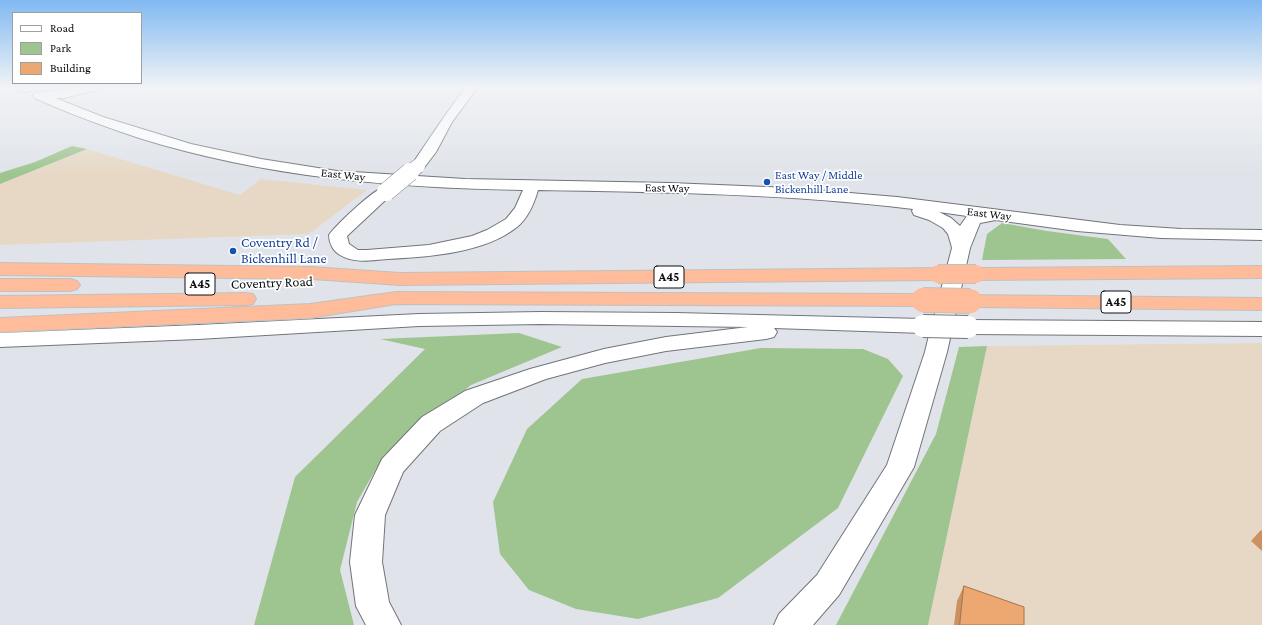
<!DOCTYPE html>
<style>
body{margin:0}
#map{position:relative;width:1262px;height:625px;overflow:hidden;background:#e0e4ea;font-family:"Crimson Pro",serif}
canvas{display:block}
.legend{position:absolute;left:12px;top:12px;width:130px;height:72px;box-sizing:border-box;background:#fff;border:1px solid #9e9fa0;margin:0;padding:5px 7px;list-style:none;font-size:12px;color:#0d0f11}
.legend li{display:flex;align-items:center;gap:8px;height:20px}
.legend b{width:20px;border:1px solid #9e9fa0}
</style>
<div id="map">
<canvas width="1262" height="625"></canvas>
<ul class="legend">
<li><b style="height:5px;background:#fff"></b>Road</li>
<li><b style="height:11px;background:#9ec48f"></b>Park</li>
<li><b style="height:11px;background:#eda771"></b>Building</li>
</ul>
</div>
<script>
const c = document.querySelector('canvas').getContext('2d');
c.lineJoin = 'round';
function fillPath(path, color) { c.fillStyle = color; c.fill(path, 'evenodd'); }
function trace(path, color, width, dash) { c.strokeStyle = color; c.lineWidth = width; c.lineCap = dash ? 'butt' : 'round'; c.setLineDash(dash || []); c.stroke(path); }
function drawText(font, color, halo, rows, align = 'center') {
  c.font = font + ' "Crimson Pro",serif'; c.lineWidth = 3.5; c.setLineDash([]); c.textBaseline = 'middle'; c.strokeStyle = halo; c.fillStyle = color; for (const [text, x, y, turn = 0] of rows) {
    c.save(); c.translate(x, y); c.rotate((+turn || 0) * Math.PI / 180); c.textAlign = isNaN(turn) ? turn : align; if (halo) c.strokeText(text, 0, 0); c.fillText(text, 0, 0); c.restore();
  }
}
fillPath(new Path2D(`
 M87 149 240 195 261 179 367 190 309 234 0 245V184Z
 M1262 343V625H928L987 346Z`), '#e6d8c5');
fillPath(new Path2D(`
 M72 146 87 149 0 184V173L35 162Z
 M1002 223 1047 231 1108 239 1126 259 982 260 987 234Z
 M519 333 562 347 471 385 384 455 357 502 340 570 354 625H254L295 477 425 349 380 339Z
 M987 346 928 625H836L936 434 959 347Z
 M761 348 863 349 888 359 903 376 838 508 718 598 638 619 576 609 529 590 500 554 493 502 527 429 582 379Z`), '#9ec48f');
const minor = new Path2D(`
 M16 87H30L32 89 30 91C25 93 20 92 16 87Z
 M80 87H102L100 89 64 98H55L103 117 191 144 261 159 337 171 465 179 670 183 791 188 897 197 1120 225 1181 229 1262 230V240L1161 238 1077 231 996 220 980 223 970 248 947 352 914 467 839 595 813 625H774L779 614 817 575 887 465 925 352 930 331 923 333 774 328 777 332 774 337 766 339 666 351 605 363 546 379 483 403 440 431 403 472 385 515 382 562 389 602 401 625H366L356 606 350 562 355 515 382 459 422 417 465 391 530 369 604 349 666 337 748 327 541 324 419 326 198 339 0 347V333L198 325 419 314 541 312 676 313 923 319 931 321 932 324 952 248 951 244 948 234 943 228 929 220 914 215 912 211 913 209C789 194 664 192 538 190 534 204 528 218 517 227 485 253 428 257 388 259 372 260 355 264 340 255 333 251 329 243 329 235 336 225 371 192 382 188 386 187 388 188 392 189L394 192 347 236 349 244 358 250H367L429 245 472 236 487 230 506 219 515 208 523 190C393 188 264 177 139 138 104 126 69 114 35 98L33 95 35 92 64 90ZM939 212 967 216 960 226 951 218Z
 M466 87H478L452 122 436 152 423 169 418 170 413 169 411 166C429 139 446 113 466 87Z
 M968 320 1262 322V336L968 334 960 332 957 327 960 322Z`);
const highway = new Path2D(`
 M0 263 312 267 400 273 938 268 945 270 948 274 945 278 938 280 400 285 312 279 0 275Z
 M1262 266V278L976 280 969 278 966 274 969 270 976 268Z
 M0 279H70L77 281 80 285 77 289 70 291H0Z
 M396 292 923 294 931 295 934 300 931 305 923 306 396 304 310 318 0 332V318L310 304Z
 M245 293 253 294 256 299 253 304 245 305 0 308V296Z
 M970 295 1262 298V310L970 307 962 306 959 301 962 296Z`);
trace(minor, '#71757a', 2);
trace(highway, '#c0c1c1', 2);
fillPath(minor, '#fff');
fillPath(highway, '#febc9b');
const minorBridgeFar2 = new Path2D(`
 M409 173 418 166`);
const minorBridgeFar1 = new Path2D(`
 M386 192 410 172`);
const minorBridge = new Path2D(`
 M923 326 968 327`);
const highwayBridgeFar1 = new Path2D(`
 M938 274H976`);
const highwayBridge = new Path2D(`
 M923 300 970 301`);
trace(minorBridgeFar2, '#71757a', 15, []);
trace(minorBridgeFar1, '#71757a', 19, []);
trace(minorBridge, '#71757a', 24, []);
trace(highwayBridgeFar1, '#c0c1c1', 20, []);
trace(highwayBridge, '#c0c1c1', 26, []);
trace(minorBridgeFar2, '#fff', 14);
trace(minorBridgeFar1, '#fff', 18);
trace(minorBridge, '#fff', 22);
trace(highwayBridgeFar1, '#febc9b', 18);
trace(highwayBridge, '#febc9b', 24);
fillPath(new Path2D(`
 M1262 530V551L1251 541 1260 531Z
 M964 586 1024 625H954L957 601Z`), '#cc9061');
const building = new Path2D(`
 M964 586 1024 607V625H960Z`);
fillPath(building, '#eda771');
trace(building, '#a6754f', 1);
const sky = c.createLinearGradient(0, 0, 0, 174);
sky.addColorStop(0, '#80b9f1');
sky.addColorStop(0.5, '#f1f3f6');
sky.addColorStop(1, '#f1f3f600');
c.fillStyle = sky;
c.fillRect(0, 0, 1262, 174);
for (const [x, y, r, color] of [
 [767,182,4,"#1a4fb4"],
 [233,251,4,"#1a4fb4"]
]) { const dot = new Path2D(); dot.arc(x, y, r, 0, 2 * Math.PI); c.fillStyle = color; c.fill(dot); trace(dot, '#fff', 1.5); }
drawText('12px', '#0d0f11', '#fff', [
 ["East Way",343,175,6],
 ["East Way",667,188,1],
 ["East Way",989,214,7]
]);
drawText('12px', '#164399', '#fff', [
 ["East Way / Middle",775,175],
 ["Bickenhill Lane",775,189]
], 'left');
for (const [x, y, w] of [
 [669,277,30],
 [200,284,30],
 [1116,302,30]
]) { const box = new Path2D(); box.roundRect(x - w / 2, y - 11, w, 22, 3); c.fillStyle = '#fff'; c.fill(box); trace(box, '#0d0f11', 1); }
drawText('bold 13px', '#0d0f11', null, [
 ["A45",669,277],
 ["A45",200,284],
 ["A45",1116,302]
]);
drawText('14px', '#164399', '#fff', [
 ["Coventry Rd /",241,243],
 ["Bickenhill Lane",241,259]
], 'left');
drawText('14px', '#0d0f11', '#fff', [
 ["Coventry Road",272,283,-2]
]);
</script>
